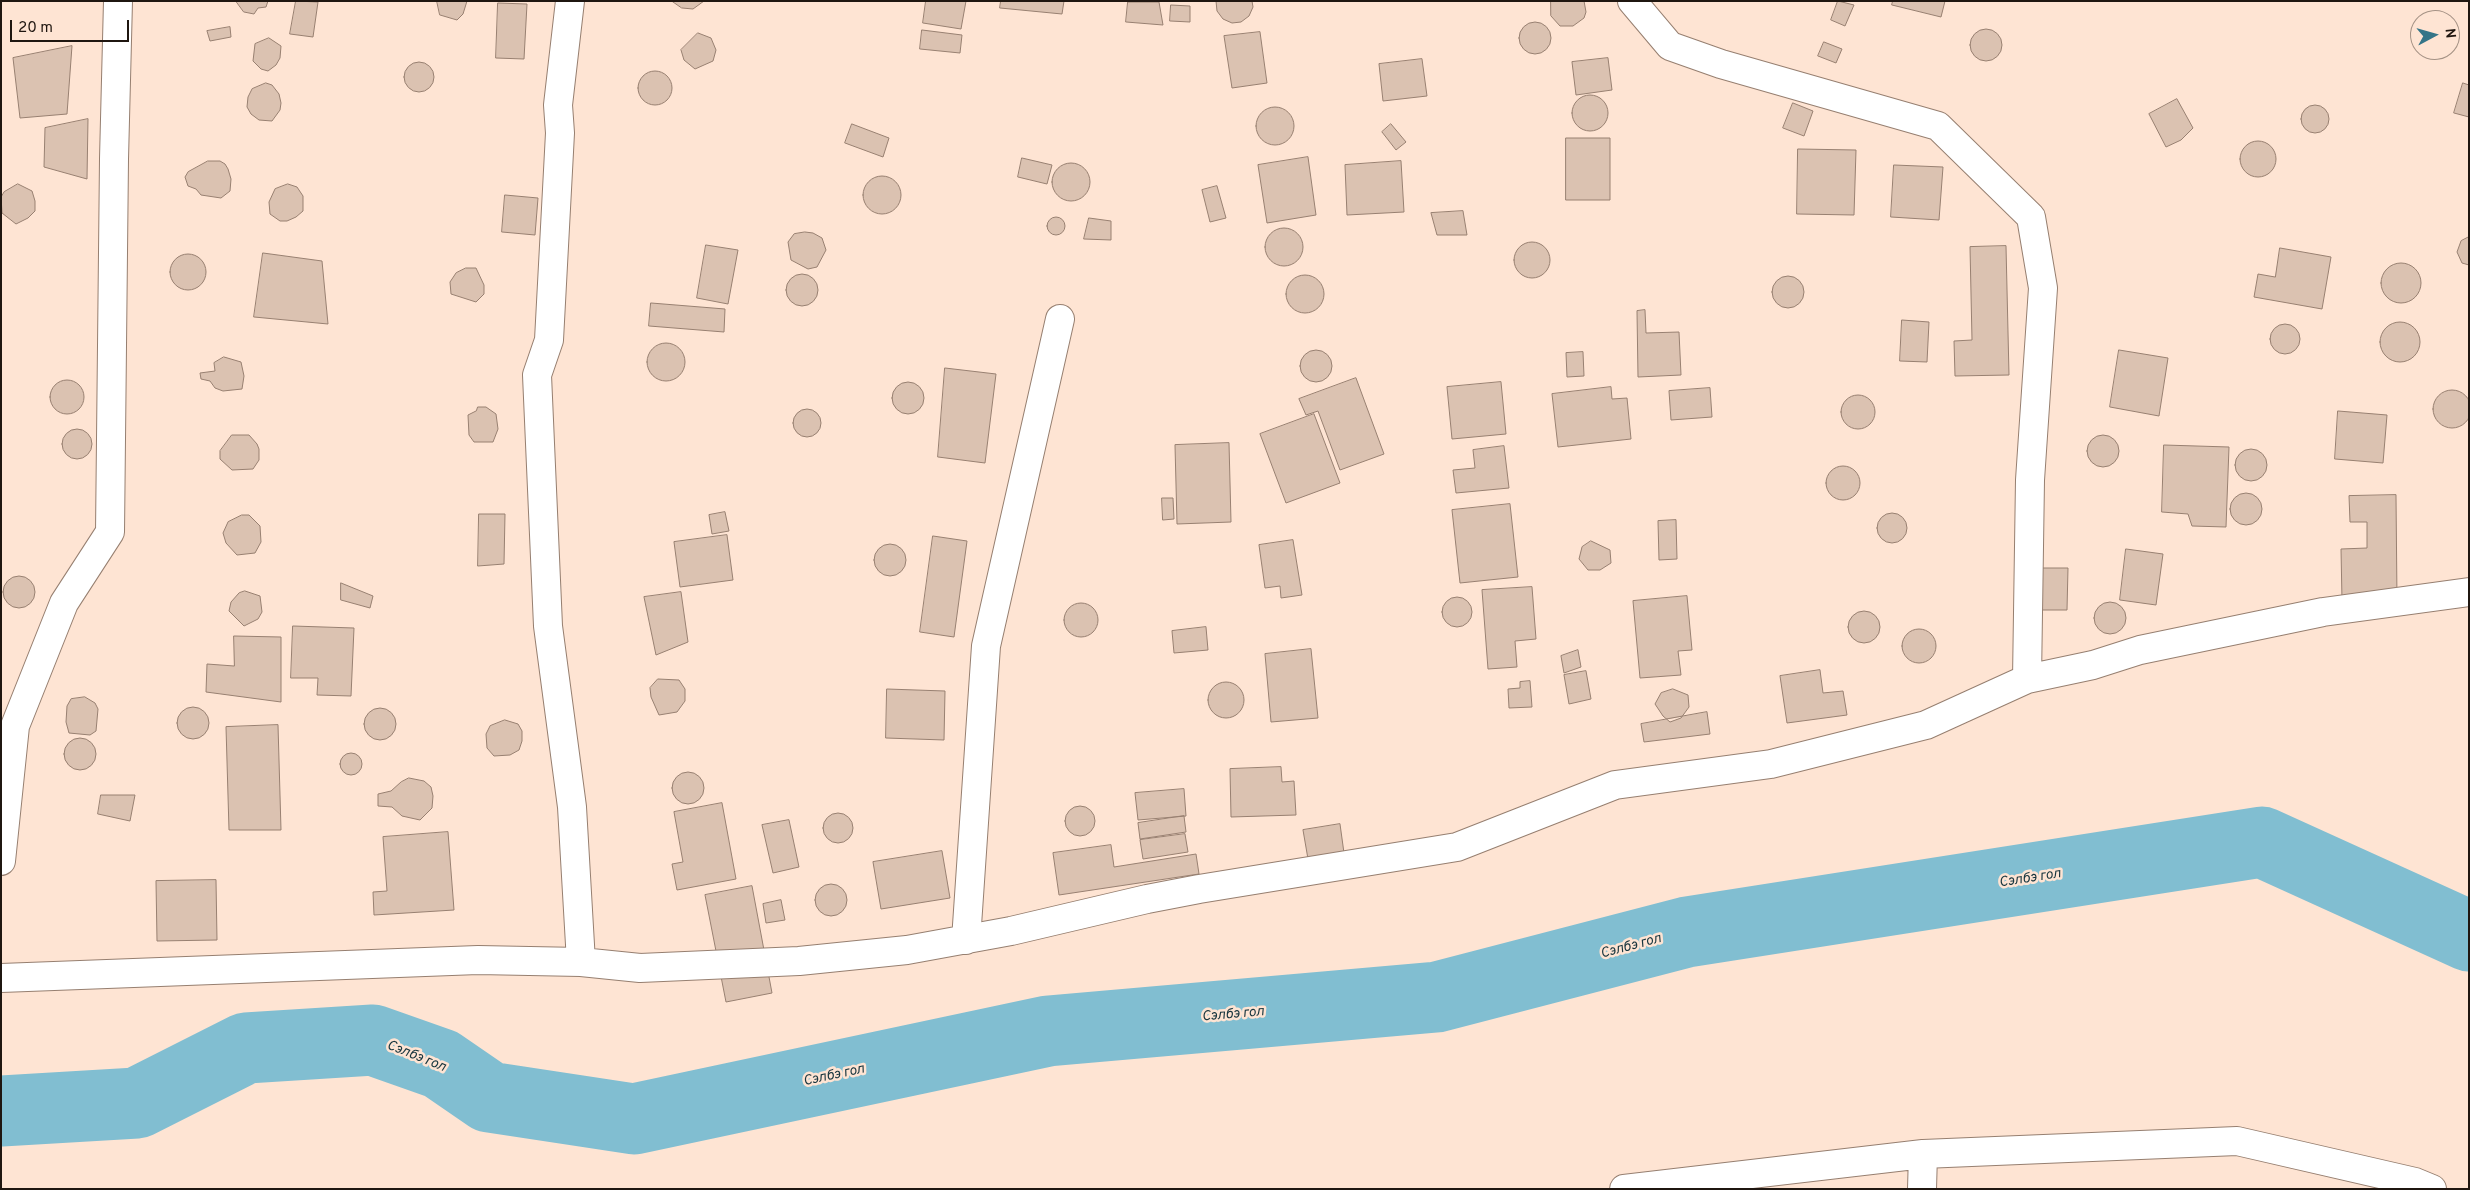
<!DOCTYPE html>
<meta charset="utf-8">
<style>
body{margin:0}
#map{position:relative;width:2470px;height:1190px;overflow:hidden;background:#fee4d3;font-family:Overpass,sans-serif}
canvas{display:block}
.frame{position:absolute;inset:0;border:2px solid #1f1610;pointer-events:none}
.north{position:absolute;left:2410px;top:10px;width:50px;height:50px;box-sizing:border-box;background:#fee4d3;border:1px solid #a59285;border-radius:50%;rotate:84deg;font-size:14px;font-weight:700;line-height:20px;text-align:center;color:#1f1610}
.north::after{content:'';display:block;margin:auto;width:18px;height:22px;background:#347588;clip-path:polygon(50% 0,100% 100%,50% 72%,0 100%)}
.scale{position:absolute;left:10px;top:20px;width:119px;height:22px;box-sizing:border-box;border:2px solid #1f1610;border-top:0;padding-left:6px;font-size:15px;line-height:18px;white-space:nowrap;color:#1f1610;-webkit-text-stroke:4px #fee4d3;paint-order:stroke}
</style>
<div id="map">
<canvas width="2470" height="1190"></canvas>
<div class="frame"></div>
<div class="north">N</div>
<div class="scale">20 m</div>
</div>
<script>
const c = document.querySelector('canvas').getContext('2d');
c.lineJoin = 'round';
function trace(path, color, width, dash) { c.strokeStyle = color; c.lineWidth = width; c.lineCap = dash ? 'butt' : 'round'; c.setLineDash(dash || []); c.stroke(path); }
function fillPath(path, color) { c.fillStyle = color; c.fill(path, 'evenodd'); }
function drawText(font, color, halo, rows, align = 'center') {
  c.font = font + ' Overpass,sans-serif'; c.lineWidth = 5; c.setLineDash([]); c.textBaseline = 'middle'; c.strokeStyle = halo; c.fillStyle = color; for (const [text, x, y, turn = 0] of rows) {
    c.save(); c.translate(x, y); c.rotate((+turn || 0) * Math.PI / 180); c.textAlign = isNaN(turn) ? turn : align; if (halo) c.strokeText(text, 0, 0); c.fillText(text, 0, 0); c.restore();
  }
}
trace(new Path2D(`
 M1 1111 137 1103 246 1048 373 1040 441 1064 489 1097 634 1119 1048 1031 1437 997 1687 932 2262 842 2469 936`), '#81bed1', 71);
const building = new Path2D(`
 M236 1H268L266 7 258 8 254 14 244 12Z
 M296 1 318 2 313 37 290 34Z
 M437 1H467L463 14 457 20 440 15Z
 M672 1H704L693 9 682 8Z
 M926 1H966L961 29 923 23Z
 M1001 1H1064L1062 14 1000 8Z
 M1252 1 1253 7 1249 16 1241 22 1232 23 1223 19 1217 11 1216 1Z
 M1551 1H1584L1586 12 1584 18 1573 26H1560L1551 16Z
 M1838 1 1854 5 1845 26 1831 20Z
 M1893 1H1945L1941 17 1892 5Z
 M1128 2H1159L1163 25 1126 22Z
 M498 3 527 4 524 59 496 58Z
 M1171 5 1190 6V22L1170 21Z
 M1519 38a16 16 0 1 1 32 0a16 16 0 1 1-32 0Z
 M230 27 231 37 210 41 207 31Z
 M1970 45a16 16 0 1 1 32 0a16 16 0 1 1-32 0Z
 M922 30 962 35 960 53 920 49Z
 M1260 32 1267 83 1232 88 1224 36Z
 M698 33 711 38 716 50 713 61 695 69 684 60 681 50Z
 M269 38 281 46 280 58 276 65 268 71 261 69 253 61 255 44Z
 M1824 42 1842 49 1836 63 1818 56Z
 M72 46 67 114 20 118 13 58Z
 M1608 58 1612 90 1576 95 1572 62Z
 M1422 59 1427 96 1383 101 1379 64Z
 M404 77a15 15 0 1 1 30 0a15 15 0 1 1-30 0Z
 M638 88a17 17 0 1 1 34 0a17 17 0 1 1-34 0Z
 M266 83 272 85 279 94 281 103 280 110 272 121 259 120 251 114 247 107 248 97 252 89Z
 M2463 83 2469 85V117L2454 113Z
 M1572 113a18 18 0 1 1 36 0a18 18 0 1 1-36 0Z
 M2177 99 2193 128 2181 140 2166 147 2149 114Z
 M1793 103 1813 111 1804 136 1783 128Z
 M2301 119a14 14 0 1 1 28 0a14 14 0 1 1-28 0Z
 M1256 126a19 19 0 1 1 38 0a19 19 0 1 1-38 0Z
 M88 119 87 179 44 167 45 128Z
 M852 124 889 138 883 157 845 143Z
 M1391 124 1406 142 1396 150 1382 132Z
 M1566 138H1610V200H1566Z
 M2240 159a18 18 0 1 1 36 0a18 18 0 1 1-36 0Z
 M1798 149 1856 150 1854 215 1797 214Z
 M1308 157 1316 215 1267 223 1258 165Z
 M1022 158 1052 165 1047 184 1018 177Z
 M208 161H220L225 164 228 169 231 179 230 191 221 198 201 195 196 189 188 186 185 177 188 172Z
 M1401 161 1404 212 1347 215 1345 165Z
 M1052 182a19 19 0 1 1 38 0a19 19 0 1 1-38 0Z
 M1894 165 1943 167 1939 220 1891 217Z
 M863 195a19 19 0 1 1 38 0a19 19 0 1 1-38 0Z
 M18 184 32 191 35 201V211L28 218 16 224 2 213 1 197 4 192Z
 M288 184 297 187 303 196V211L296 217 287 221H280L270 214 269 202 275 189Z
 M1217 186 1226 218 1210 222 1202 190Z
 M505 195 538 198 535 235 502 232Z
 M1463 211 1467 235H1437L1431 213Z
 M1047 226a9 9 0 1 1 18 0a9 9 0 1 1-18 0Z
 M1089 218 1111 221V240L1084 239Z
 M1265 247a19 19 0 1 1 38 0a19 19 0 1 1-38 0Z
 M805 232 813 233 822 238 826 250 817 267 808 269 791 260 788 242 794 234Z
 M2469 237V265L2462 263 2457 252 2461 241Z
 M1514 260a18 18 0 1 1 36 0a18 18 0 1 1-36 0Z
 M706 245 738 250 728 304 697 298Z
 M2006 246 2009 375 1955 376 1954 341 1972 340 1970 247Z
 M2280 248 2331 257 2322 309 2254 297 2258 274 2275 277Z
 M263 253 322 261 328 324 254 317Z
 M170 272a18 18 0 1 1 36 0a18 18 0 1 1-36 0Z
 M2381 283a20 20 0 1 1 40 0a20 20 0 1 1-40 0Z
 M466 268H476L484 285V294L476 302 451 294 450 282 456 273Z
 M786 290a16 16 0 1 1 32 0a16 16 0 1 1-32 0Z
 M1286 294a19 19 0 1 1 38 0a19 19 0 1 1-38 0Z
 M1772 292a16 16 0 1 1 32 0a16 16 0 1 1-32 0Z
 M651 303 725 309 724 332 649 326Z
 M1645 310 1646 333 1679 332 1681 375 1638 377 1637 311Z
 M1902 320 1929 322 1927 362 1900 361Z
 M2380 342a20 20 0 1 1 40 0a20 20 0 1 1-40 0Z
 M2270 339a15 15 0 1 1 30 0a15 15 0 1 1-30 0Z
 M647 362a19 19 0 1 1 38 0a19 19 0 1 1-38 0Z
 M2119 350 2168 358 2159 416 2110 407Z
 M1300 366a16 16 0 1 1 32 0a16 16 0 1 1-32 0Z
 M1583 352 1584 376 1567 377 1566 353Z
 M224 357 241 362 244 376 242 389 223 391 215 388 210 381 201 379 200 373 215 371 214 363Z
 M945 368 996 374 985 463 938 457Z
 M1356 378 1384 454 1340 470 1318 411 1306 415 1299 399Z
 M50 397a17 17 0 1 1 34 0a17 17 0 1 1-34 0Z
 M1501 382 1506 434 1452 439 1447 387Z
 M892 398a16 16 0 1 1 32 0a16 16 0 1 1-32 0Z
 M1611 387 1612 399 1627 398 1631 439 1558 447 1552 394Z
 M1710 388 1712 417 1671 420 1669 391Z
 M2433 409a19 19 0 1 1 38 0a19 19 0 1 1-38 0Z
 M1841 412a17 17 0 1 1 34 0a17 17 0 1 1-34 0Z
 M478 407H486L496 414 498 429 493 442H474L469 435 468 415 476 411Z
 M793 423a14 14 0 1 1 28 0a14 14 0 1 1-28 0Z
 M2338 411 2387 415 2383 463 2335 459Z
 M1314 414 1340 483 1286 503 1260 434Z
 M62 444a15 15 0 1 1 30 0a15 15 0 1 1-30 0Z
 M232 435H249L257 444 259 449V460L253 469 232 470 220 459V451Z
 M2087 451a16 16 0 1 1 32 0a16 16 0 1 1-32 0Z
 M1229 443 1231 522 1177 524 1175 445Z
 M2164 445 2229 447 2226 527 2192 526 2188 514 2162 512Z
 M1504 446 1509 488 1456 493 1453 470 1475 468 1473 450Z
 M2235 465a16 16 0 1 1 32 0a16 16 0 1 1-32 0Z
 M1826 483a17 17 0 1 1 34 0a17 17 0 1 1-34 0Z
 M2230 509a16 16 0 1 1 32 0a16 16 0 1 1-32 0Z
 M2396 495 2397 600 2342 601 2341 549 2367 548V522H2350L2349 496Z
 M1162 498H1173L1174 519 1163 520Z
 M1510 504 1518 577 1460 583 1452 510Z
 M725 512 729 531 712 534 709 515Z
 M1877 528a15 15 0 1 1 30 0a15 15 0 1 1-30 0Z
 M479 514H505L504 564 478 566Z
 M242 515H249L260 526 261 542 255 553 237 555 226 543 223 533 228 522Z
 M1676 520 1677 559 1659 560 1658 521Z
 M727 535 733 580 680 587 674 542Z
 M933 536 967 541 954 637 920 632Z
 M1293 540 1302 595 1281 598 1280 586 1265 588 1259 545Z
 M1591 541 1610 550 1611 563 1600 570H1588L1579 559 1582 547Z
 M874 560a16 16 0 1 1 32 0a16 16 0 1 1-32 0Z
 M2126 549 2163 554 2156 605 2120 600Z
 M2041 568H2068L2067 610H2041Z
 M3 592a16 16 0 1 1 32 0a16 16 0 1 1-32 0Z
 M341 583 373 596 370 608 341 600Z
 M1532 587 1536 639 1515 641 1517 667 1488 669 1482 590Z
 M245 591 260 596 262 612 258 619 244 626 229 611 231 602 239 593Z
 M681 592 688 642 656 655 644 597Z
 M1687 596 1692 650 1678 651 1681 675 1640 678 1633 601Z
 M1442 612a15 15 0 1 1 30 0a15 15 0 1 1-30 0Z
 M2094 618a16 16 0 1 1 32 0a16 16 0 1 1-32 0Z
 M1064 620a17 17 0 1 1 34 0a17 17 0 1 1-34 0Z
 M1848 627a16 16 0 1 1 32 0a16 16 0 1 1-32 0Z
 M293 626 354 628 351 696 317 695 318 678H291Z
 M1206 627 1208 650 1174 653 1172 631Z
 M1902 646a17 17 0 1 1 34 0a17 17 0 1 1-34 0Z
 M234 636 281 637V702L206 692 207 664 234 666Z
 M1311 649 1318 718 1271 722 1265 654Z
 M1578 650 1581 667 1564 673 1561 656Z
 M1820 670 1823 693 1843 691 1847 715 1787 723 1780 676Z
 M1586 671 1591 699 1569 704 1564 675Z
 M658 679 679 680 685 689V701L677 712 659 715 651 697 650 688Z
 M1530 681 1532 707 1509 708 1508 689 1520 688V682Z
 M1208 700a18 18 0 1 1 36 0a18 18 0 1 1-36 0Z
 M887 689 945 691 944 740 886 738Z
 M1673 689 1688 695 1689 707 1681 718 1670 722 1663 716 1655 704 1661 693Z
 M85 697 95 703 98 709 96 731 90 735 69 733 66 722 67 706 71 699Z
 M177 723a16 16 0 1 1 32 0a16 16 0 1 1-32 0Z
 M364 724a16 16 0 1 1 32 0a16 16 0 1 1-32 0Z
 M1707 712 1710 734 1644 742 1641 724Z
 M505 720 518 724 522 731V741L519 750 510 755 494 756 487 748 486 734 490 726Z
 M278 725 281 830H229L226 727Z
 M64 754a16 16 0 1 1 32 0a16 16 0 1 1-32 0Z
 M340 764a11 11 0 1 1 22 0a11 11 0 1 1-22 0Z
 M1281 767 1282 782 1294 781 1296 815 1231 817 1230 769Z
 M672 788a16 16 0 1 1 32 0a16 16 0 1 1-32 0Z
 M409 778 424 781 431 787 433 796 432 808 420 820 402 816 392 807 378 806V794L391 791 401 782Z
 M1184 789 1186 816 1138 820 1135 793Z
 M101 795H135L130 821 98 814Z
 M722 803 736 879 677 890 672 864 683 862 674 812Z
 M1065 821a15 15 0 1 1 30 0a15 15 0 1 1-30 0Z
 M823 828a15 15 0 1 1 30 0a15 15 0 1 1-30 0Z
 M1184 816 1186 832 1140 839 1138 823Z
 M789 820 799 867 773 873 762 825Z
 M1340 824 1344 853 1308 859 1303 830Z
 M448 832 454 910 374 915 373 892 387 891 383 837Z
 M1185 834 1188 852 1143 859 1140 840Z
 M1111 845 1114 867 1196 854 1199 874 1059 895 1053 853Z
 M942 851 950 898 881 909 873 862Z
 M216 880 217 940 157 941 156 881Z
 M815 900a16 16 0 1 1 32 0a16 16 0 1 1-32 0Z
 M752 886 772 993 726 1002 705 895Z
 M781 900 785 920 766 923 763 904Z`);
fillPath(building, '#dbc2b1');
trace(building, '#988071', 1);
const minor = new Path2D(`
 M570 1 558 105 560 133 549 340 537 375 548 626 572 807 581 962
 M1632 1 1670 46 1721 64 1938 126 2031 217 2043 288 2030 480 2027 679
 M1 861 15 726 64 603 110 532 114 159 118 1
 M966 940 986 646 1060 319
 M1 978 478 960 581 962 640 968 799 961 907 950 1011 931 1147 899 1199 889 1457 847 1615 785 1771 764 1926 725 2027 679 2093 665 2140 650 2323 612 2469 592
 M1624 1189 1923 1154 2237 1141 2415 1182 2432 1189
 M1922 1189 1923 1154`);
trace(minor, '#967f70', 30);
trace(minor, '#fff', 28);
drawText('italic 14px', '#17353e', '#fee4d3', [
 ["Сэлбэ гол",2030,879,-9],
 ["Сэлбэ гол",1631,947,-15],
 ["Сэлбэ гол",1233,1015,-5],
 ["Сэлбэ гол",416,1057,22],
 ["Сэлбэ гол",834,1076,-12]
]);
</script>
